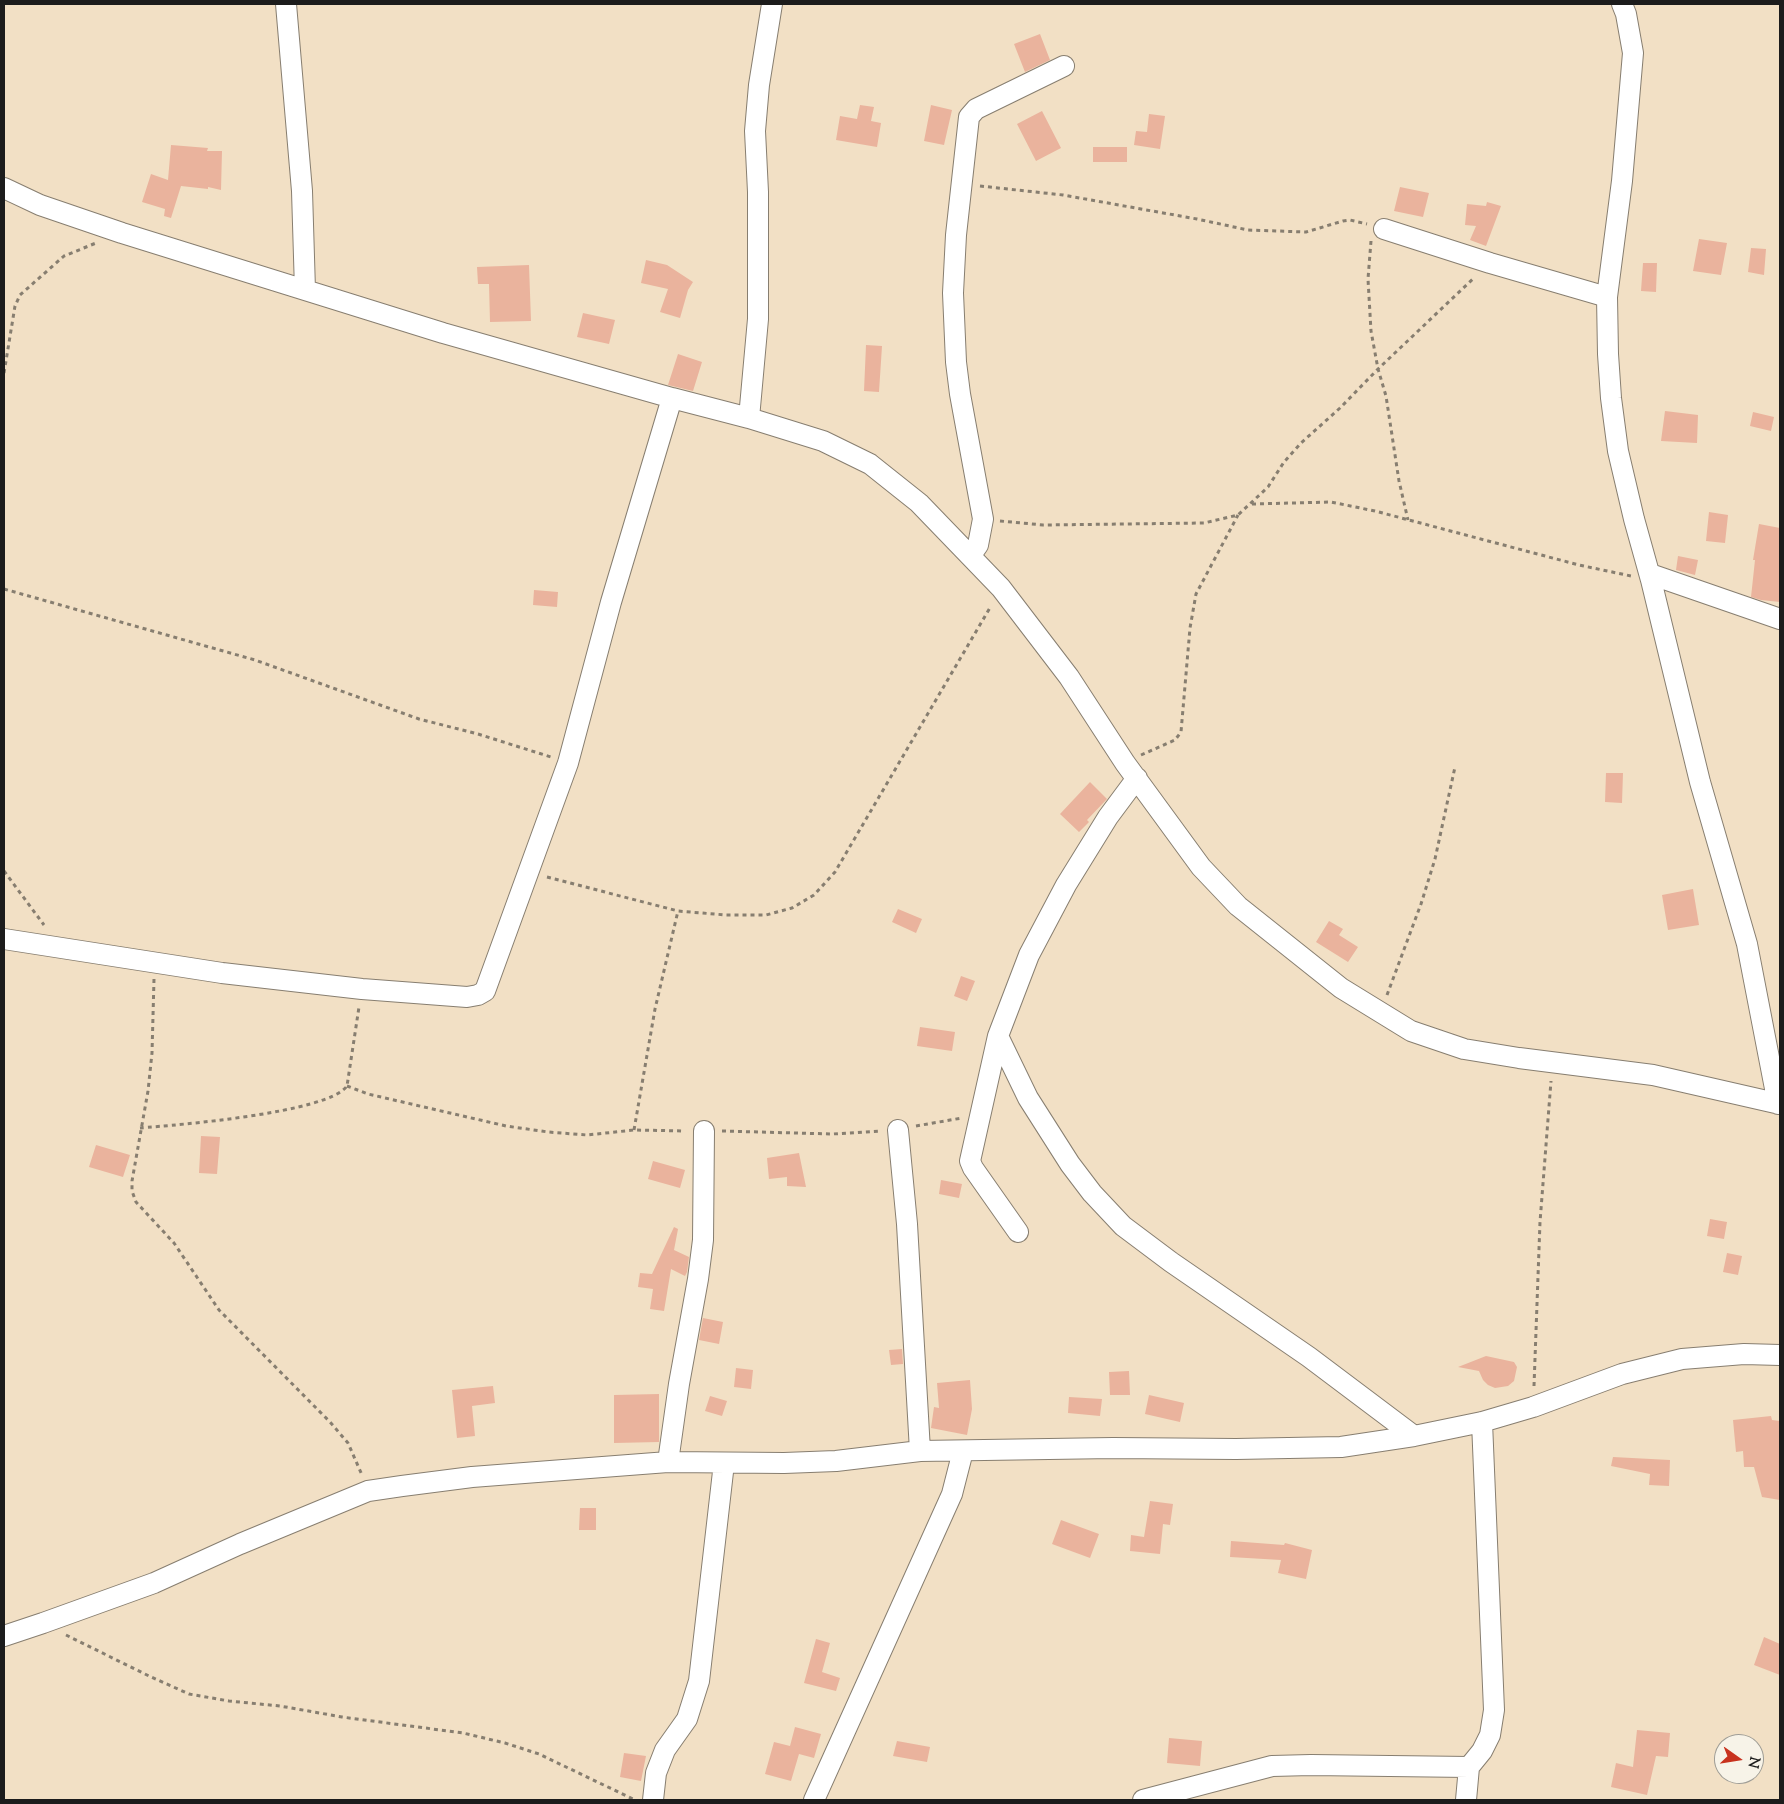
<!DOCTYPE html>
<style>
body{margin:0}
#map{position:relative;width:1784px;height:1804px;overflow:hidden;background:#f2e0c5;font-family:"Sorts Mill Goudy",serif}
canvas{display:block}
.frame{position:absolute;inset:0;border:5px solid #1c1c1c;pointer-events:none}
.north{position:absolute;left:1714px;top:1734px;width:50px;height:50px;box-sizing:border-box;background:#f7f3e8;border:1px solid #9f9d96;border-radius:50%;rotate:103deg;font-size:14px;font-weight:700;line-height:20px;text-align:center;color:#1c1c1c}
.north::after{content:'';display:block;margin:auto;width:18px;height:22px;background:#c8321e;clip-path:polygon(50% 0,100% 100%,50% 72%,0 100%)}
</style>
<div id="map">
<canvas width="1784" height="1804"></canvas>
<div class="frame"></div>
<div class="north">N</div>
</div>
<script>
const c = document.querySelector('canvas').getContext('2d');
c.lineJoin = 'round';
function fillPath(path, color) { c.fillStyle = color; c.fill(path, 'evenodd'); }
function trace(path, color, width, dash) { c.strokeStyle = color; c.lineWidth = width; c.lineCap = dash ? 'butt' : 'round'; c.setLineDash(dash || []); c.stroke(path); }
fillPath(new Path2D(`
 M1040 34 1050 60 1025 72 1014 44Z
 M860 105 874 107 871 121 881 123 877 147 836 140 840 116 857 119Z
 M931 105 952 110 944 145 924 141Z
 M1042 111 1061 148 1036 161 1017 124Z
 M1149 114 1165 116 1160 149 1134 145 1136 131 1147 132Z
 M171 145 208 148 207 151H222L221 190 208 187V189L181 186 171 218 164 216 165 209 142 202 151 174 168 180Z
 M1093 147H1127V162H1093Z
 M1400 187 1429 193 1423 217 1394 211Z
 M1487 202 1501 206 1486 246 1470 240 1476 226 1465 225 1467 204 1486 206Z
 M1699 239 1727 243 1721 275 1693 271Z
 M1751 248 1766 249 1764 275 1748 272Z
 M646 260 667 265 693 282 688 290 680 318 660 312 668 289 641 283Z
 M1643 263H1657L1656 292 1641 291Z
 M529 265 531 321 490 322 489 284H478L477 267Z
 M583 313 615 320 609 344 577 337Z
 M866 345 882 346 879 392 864 391Z
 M678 354 702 362 693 391 668 385Z
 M1665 411 1698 415 1697 443 1661 441Z
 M1753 412 1774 417 1771 431 1750 426Z
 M1709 512 1728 515 1725 543 1706 541Z
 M1759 524 1780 528V602L1761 600 1751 597 1755 560H1753Z
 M1678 556 1698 560 1695 575 1676 570Z
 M534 590 558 592 557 607 533 605Z
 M1606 773H1623L1622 803 1605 802Z
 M1090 782 1107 799 1087 820 1089 822 1079 832 1060 814Z
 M1693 889 1699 925 1668 930 1662 895Z
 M898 909 922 919 916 933 892 922Z
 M1329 921 1343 929 1339 935 1358 947 1348 962 1316 942Z
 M961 976 975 981 967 1001 954 996Z
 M920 1027 955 1032 952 1051 917 1046Z
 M201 1136 220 1137 217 1174 199 1173Z
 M96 1145 130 1155 123 1177 89 1167Z
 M799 1153 806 1187 787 1186V1177L769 1179 767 1158Z
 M653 1161 685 1170 680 1188 648 1179Z
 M941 1180 962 1184 959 1198 939 1194Z
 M1710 1219 1727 1222 1724 1239 1707 1236Z
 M674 1227 678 1229 674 1250 689 1257 687 1272 685 1276 671 1269 664 1311 650 1309 653 1289 638 1287 640 1273 652 1274Z
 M1727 1253 1742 1256 1738 1275 1723 1272Z
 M703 1318 723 1322 719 1344 699 1340Z
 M902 1349 903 1364 891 1365 889 1350Z
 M1486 1356 1514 1362 1517 1367 1514 1381 1508 1386 1495 1388 1488 1385 1483 1380 1479 1371 1458 1367Z
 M736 1368 753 1370 751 1389 734 1387Z
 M1129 1371 1130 1395H1110L1109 1372Z
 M970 1380 972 1409 967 1435 931 1428 934 1407 939 1408 937 1383Z
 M493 1386 495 1403 472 1406 475 1436 457 1438 452 1390Z
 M659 1394V1442L614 1443V1395Z
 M1149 1395 1184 1403 1180 1422 1145 1414Z
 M710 1396 727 1401 722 1416 705 1411Z
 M1069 1397 1102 1399 1100 1416 1068 1413Z
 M1771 1416 1772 1420 1780 1421V1500L1762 1497 1754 1467H1744L1743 1451 1736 1452 1733 1420Z
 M1613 1457 1670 1460 1669 1486 1649 1485 1650 1474 1611 1466Z
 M1150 1501 1173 1504 1170 1525 1163 1524 1160 1554 1130 1551 1131 1535 1144 1537Z
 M580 1508H596V1530H579Z
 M1061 1520 1099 1534 1090 1558 1052 1544Z
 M1231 1541 1284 1545 1285 1543 1312 1550 1306 1579 1278 1573 1281 1560 1230 1557Z
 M1764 1637 1780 1644V1675L1754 1665Z
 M816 1639 830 1643 822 1672 840 1678 836 1691 804 1683Z
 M795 1727 821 1734 814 1758 799 1754 791 1781 765 1774 774 1742 790 1746Z
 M1637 1730 1670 1733 1668 1757 1656 1756 1647 1795 1611 1787 1616 1763 1633 1767Z
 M1169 1738 1202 1741 1200 1766 1167 1763Z
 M897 1741 930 1747 927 1762 893 1756Z
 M624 1753 646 1756 641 1781 620 1777Z`), '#eab39d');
const minor = new Path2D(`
 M286 4 302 191 305 290
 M1622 4 1626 14 1633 53 1622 181 1607 297 1608 354 1611 398 1618 451 1634 519 1651 580 1700 782 1747 944 1778 1104
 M4 188 40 205 122 233 443 333 672 398 749 418 823 441 870 464 919 503 1001 588 1069 677 1125 763 1201 867 1238 906 1341 988 1411 1031 1464 1049 1519 1058 1653 1075 1780 1104
 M1384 229 1490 263 1607 297
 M749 418 758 319V192L755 131 759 85 772 4
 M971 555 978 545 983 519 960 394 956 362 953 293 956 235 969 117 976 109 1064 66
 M1650 574 1780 619
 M4 939 222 973 362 989 467 997 478 995 485 991 568 763 611 602 672 398
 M998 1036 1028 1098 1070 1164 1092 1193 1123 1226 1171 1262 1309 1357 1414 1436
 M898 1130 907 1224 920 1451
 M1018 1232 973 1168 970 1161 998 1036 1029 955 1066 885 1108 817 1137 778
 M668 1462 679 1384 698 1279 703 1240 704 1131
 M4 1636 43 1623 154 1583 240 1544 368 1491 402 1486 472 1477 668 1462 784 1463 836 1461 920 1451 1113 1448 1236 1449 1341 1447 1414 1436 1482 1422 1533 1407 1622 1374 1682 1359 1744 1354 1780 1355
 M653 1800 656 1773 665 1750 687 1719 699 1681 724 1463
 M814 1800 952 1494 963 1451
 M1143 1800 1272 1766 1311 1765 1469 1767
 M1466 1800 1469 1767 1482 1751 1490 1735 1494 1710 1482 1422`);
trace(minor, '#877e70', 22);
trace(new Path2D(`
 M980 186 1063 195 1197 219 1248 230 1306 232 1343 221 1350 220 1367 224
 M1371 241 1368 279 1371 331 1378 369 1386 396 1399 481 1408 520
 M4 373 15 306 20 295 64 256 96 243
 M1252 504 1331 502 1375 511 1579 565 1631 576
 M1000 521 1043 525 1204 523 1238 515 1268 487 1284 462 1301 443 1340 408 1378 369 1475 277
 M4 589 255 660 419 719 478 734 551 757
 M1141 755 1175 740 1181 732 1190 628 1196 594 1238 515
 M4 871 44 925
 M547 877 678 911 726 915H766L792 908 814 895 835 872 991 606
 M154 979 152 1053 148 1091 132 1181V1191L136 1202 174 1243 219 1310 330 1422 348 1443 362 1475
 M1387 995 1421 904 1435 859 1455 767
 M347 1086 368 1094 506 1126 548 1132 587 1135 634 1130 685 1131
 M916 1126 962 1118
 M140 1128C177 1125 328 1113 347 1086L359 1007
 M634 1130 655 1009 678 911
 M722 1131 832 1134 880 1131
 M1534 1386 1540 1222 1551 1081
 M66 1635 149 1676 189 1694 229 1701 280 1706 342 1717 463 1733 505 1743 539 1754 635 1800`), '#877e70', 3, [4, 4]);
trace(minor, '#fff', 20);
</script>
